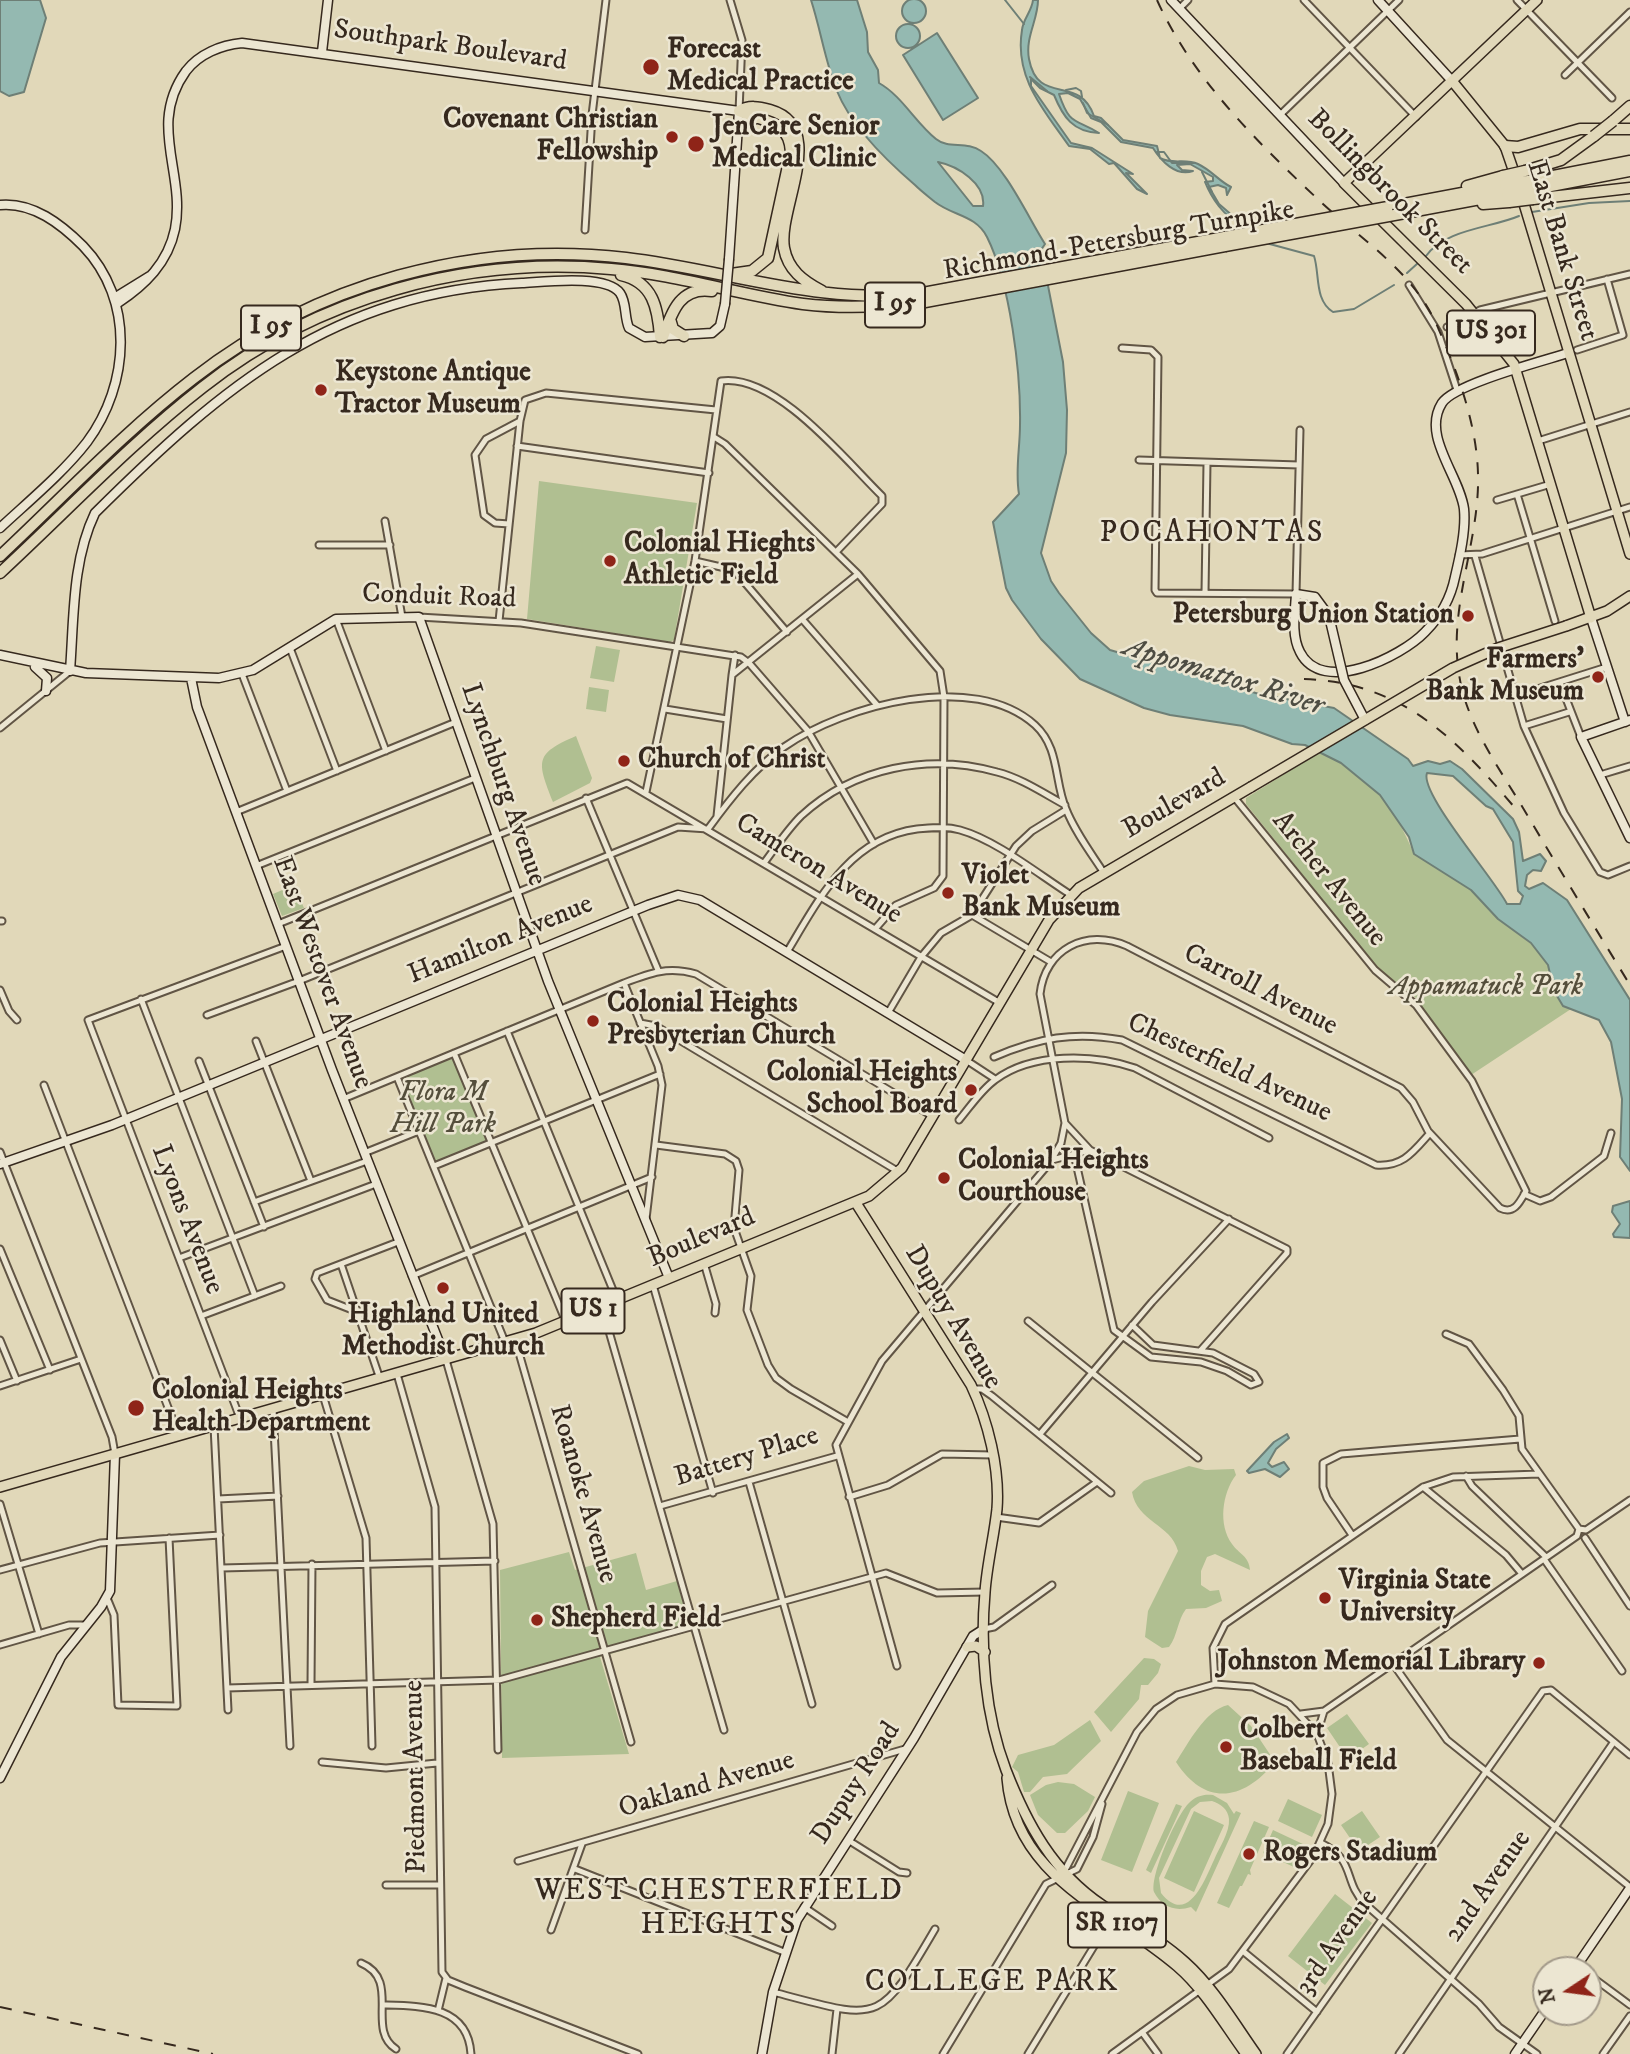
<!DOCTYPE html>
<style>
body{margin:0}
#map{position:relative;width:1630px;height:2054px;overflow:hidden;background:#e1d8b9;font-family:"IM FELL DW Pica",serif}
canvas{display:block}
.north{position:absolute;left:1532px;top:1956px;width:70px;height:70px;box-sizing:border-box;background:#ece6d2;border:2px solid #a39a8a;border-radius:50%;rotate:257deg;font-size:19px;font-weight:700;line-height:28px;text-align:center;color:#36291e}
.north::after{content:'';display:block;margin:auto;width:24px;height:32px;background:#8f2418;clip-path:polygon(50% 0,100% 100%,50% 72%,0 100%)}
</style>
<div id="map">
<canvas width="1630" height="2054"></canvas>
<div class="north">N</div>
</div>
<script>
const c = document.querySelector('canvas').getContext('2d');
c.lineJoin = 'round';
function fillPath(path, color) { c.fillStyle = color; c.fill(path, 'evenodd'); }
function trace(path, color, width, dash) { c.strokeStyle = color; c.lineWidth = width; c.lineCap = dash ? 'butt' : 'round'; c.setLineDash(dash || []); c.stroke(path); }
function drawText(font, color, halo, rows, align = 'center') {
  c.font = font + ' "IM FELL DW Pica",serif'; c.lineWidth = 5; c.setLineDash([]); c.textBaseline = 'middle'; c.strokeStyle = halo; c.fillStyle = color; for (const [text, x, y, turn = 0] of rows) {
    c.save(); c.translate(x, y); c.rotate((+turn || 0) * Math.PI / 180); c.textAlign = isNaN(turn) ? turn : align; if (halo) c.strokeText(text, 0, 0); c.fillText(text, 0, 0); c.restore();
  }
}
fillPath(new Path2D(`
 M539 481 697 503 674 640 670 642 527 619Z
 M596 646 620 650 614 682 590 678Z
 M589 687 609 690 606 712 586 709Z
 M576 736 592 778 590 783 553 802C537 761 534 754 576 736Z
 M1320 752C1372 779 1392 802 1414 854L1471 890 1498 919 1534 946 1548 965 1554 991 1563 1006 1571 1009 1471 1075 1415 997 1378 969 1246 804V798Z
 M294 885 304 908 282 916 273 894Z
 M452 1057 487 1141 434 1163 400 1079Z
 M1189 1466 1205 1470 1234 1469 1236 1475C1222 1493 1218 1525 1232 1544 1239 1554 1249 1556 1250 1570L1215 1554 1207 1557 1201 1571V1585L1210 1591 1219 1590 1222 1601 1206 1608 1186 1609C1177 1621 1178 1635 1169 1647L1162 1648 1145 1637 1148 1611 1178 1551C1171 1524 1137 1522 1132 1492L1144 1481Z
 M569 1552 575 1570 636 1553 646 1590 677 1581 691 1631 600 1657 629 1754 502 1758 500 1570Z
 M1144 1658 1154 1659 1161 1664 1158 1673 1148 1685H1141L1139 1699 1111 1732 1094 1712Z
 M1228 1705 1251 1726 1275 1762C1244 1800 1206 1808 1176 1762 1188 1744 1205 1710 1228 1705Z
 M1347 1714 1369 1744 1348 1759 1327 1728Z
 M1090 1720 1101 1741 1067 1774 1043 1777 1030 1792H1024L1018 1772 1012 1767 1018 1755 1054 1745Z
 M1058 1782 1074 1784 1095 1797 1088 1811 1065 1833H1057L1038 1815 1030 1795 1046 1785Z
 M1128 1791 1159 1803 1132 1872 1101 1860Z
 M1213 1795 1227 1803 1234 1814 1236 1811 1241 1813 1196 1912 1191 1907C1175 1912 1162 1907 1154 1892 1150 1875 1176 1817 1188 1804 1195 1796 1204 1794 1213 1795ZM1212 1801C1221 1804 1228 1809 1229 1819 1230 1832 1219 1848 1214 1860 1205 1879 1188 1927 1161 1893L1159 1878 1191 1809 1200 1802Z
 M1288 1799 1322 1815 1312 1837 1278 1821Z
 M1176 1804 1182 1806 1151 1873 1146 1870Z
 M1194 1811 1224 1825 1194 1892 1164 1878Z
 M1362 1811 1380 1837 1359 1851 1341 1825Z
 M1254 1821 1269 1827 1250 1870 1251 1875 1248 1874 1242 1886H1240L1229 1908 1217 1903Z
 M1273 1830 1305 1845 1294 1867 1263 1853Z
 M1335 1894 1372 1923 1325 1985 1288 1956Z`), '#b0bf91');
const water = new Path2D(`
 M902 11a12 12 0 1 1 24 0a12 12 0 1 1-24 0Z
 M0 0H40L46 18 24 92 9 96 0 91Z
 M811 0H857L867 32 868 52 878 70 879 83C902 96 915 122 936 139 948 149 967 141 981 151 1005 166 1029 219 1045 244L1041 250 1063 362 1067 410 1066 453 1041 553 1051 581 1059 593 1091 633 1110 650 1259 694 1334 708 1408 759 1413 766 1428 761 1440 764 1450 761 1462 769 1513 819 1519 832 1523 861 1540 854 1546 861 1541 871 1533 870 1527 875 1525 886 1529 889 1543 883 1567 900 1630 1000V1171L1620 1157 1622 1099 1611 1042 1599 1020 1563 1006 1554 991 1548 965 1531 943 1498 919 1471 890 1414 854 1409 837 1380 795 1341 763 1305 745 1292 744 1243 726 1170 715 1144 708 1080 679 1041 639 1012 600 1006 588 993 522 1019 494C1015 471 1020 448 1020 425 1021 372 1010 283 987 237 976 215 953 216 935 202 929 197 921 191 915 185 887 161 851 126 837 91 825 61 821 31 811 0ZM938 162C958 166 986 184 983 206H973ZM1427 773 1453 776 1486 806 1493 809 1513 842 1518 891 1523 896 1520 904H1507C1496 881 1419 793 1427 773Z
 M1033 0H1038C1038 20 1025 37 1029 59 1038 107 1079 73 1094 116L1101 118 1123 140 1157 146 1160 158C1173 165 1185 158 1198 164 1211 170 1219 181 1231 187L1227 195 1226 188 1218 185 1209 187 1219 204 1241 223C1224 218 1211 197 1205 182L1213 181V177L1190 164 1177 165 1182 170 1193 171C1176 177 1161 161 1153 148L1121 142 1101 122 1091 118 1080 99 1068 93 1059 94C1070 126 1074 118 1099 133 1073 132 1063 117 1054 95L1040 88 1031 79V86L1071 143 1092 148 1133 174 1126 173 1147 194 1137 189 1114 163 1109 164 1090 149 1069 146C1044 110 1014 78 1022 30 1023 19 1032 11 1033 0Z
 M896 36a12 12 0 1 1 24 0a12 12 0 1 1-24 0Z
 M937 33 978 98 943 120 903 55Z
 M1630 1201V1238L1614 1237 1613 1234 1620 1224 1612 1212 1613 1206Z
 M1287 1434 1289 1438 1276 1449 1268 1463 1272 1467 1284 1462 1289 1469 1280 1477 1265 1469 1249 1473 1247 1471 1274 1442Z`);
fillPath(water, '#94b9b1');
trace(water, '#6e7f76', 2);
trace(new Path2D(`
 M1005 0 1024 24
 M1030 77 1047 91
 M1066 90 1076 88 1081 91 1082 97
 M1083 103 1087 113 1108 125
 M1157 152H1164L1172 163H1194
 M1202 172 1212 192
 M1532 212 1589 203 1630 201
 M1238 222 1248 229
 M1266 243 1314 256C1320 274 1314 300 1333 312L1354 309 1394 285
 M1426 256C1445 229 1491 228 1519 216
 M1407 273 1418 263`), '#6e7f76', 2);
const street = new Path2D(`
 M730 0 742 40 739 111
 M1304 0 1416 117
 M1517 0 1612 98
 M1179 9 1188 0
 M1565 75 1630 12
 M1280 115 1399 0
 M585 230 592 115 606 0
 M1409 285 1438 332 1457 390
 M1447 327 1480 310 1630 274
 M1122 348 1151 350 1158 357 1155 590 1157 593 1296 594 1300 430
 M1577 350 1623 335 1607 279
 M714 437 725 444 858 574 940 671 944 697 943 876 934 888 896 905 875 929
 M1538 441 1630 412
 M517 446 709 473
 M1139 460 1299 465
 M1517 494 1555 621
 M1497 500 1551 484
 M385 521 402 617
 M509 524 495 523 484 515 475 455 486 439 520 421
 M319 545H390
 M1459 555 1482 554 1630 507
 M1475 556 1524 726 1564 813 1600 872 1608 875 1630 866
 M695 561 734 570 787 632
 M1205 593 1207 463
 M419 617 521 623 741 657 749 663 808 731 874 844
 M336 619 386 751
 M802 619 877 705
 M499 621 520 421 525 400 546 393 716 410
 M290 648 337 771
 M242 674 287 791
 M732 675 735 655
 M1560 683 1581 737
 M1515 696 1607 667
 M665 709 727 719
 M1524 726 1569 712
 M0 728 70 671
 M1600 775 1630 766
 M646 792 695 561 721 381C776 373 846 461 882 496V504L836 552
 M586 798 658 970
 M236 812 456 722
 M717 816 732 675 858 574
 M764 863C776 847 787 830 801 816 854 767 929 753 997 772 1021 778 1043 793 1065 805
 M256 866 475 778
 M972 915 1051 962
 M0 921H2
 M278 924 627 783 1000 1003
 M787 952C819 899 849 838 917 829 931 828 946 826 960 830 996 840 1038 874 1071 895
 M624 983 658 1066 662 1085 646 1219
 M0 990 9 1011 17 1020
 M141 999 255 1296
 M888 1013 921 957 941 933 972 915 1016 846 1032 831 1066 810
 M207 1015 299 981 678 827 708 829C730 799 754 768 784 747 844 705 974 670 1035 725 1060 748 1054 781 1066 809 1075 832 1091 853 1104 873
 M640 1023 656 1026 899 1172
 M507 1031 617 1300
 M256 1041 311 1181
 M454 1053 566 1322
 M994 1057C1038 1038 1074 1031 1122 1040L1376 1165C1403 1167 1413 1152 1430 1133
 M966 1060 995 1079
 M199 1061 264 1227
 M397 1077 505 1342
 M44 1085 179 1436
 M343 1099 624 983C650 973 668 966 696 974L932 1116
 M959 1120C970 1107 981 1090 995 1080 1032 1052 1094 1054 1135 1068L1269 1138
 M656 1145 725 1154 736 1161 739 1170 734 1228 751 1276 747 1310 768 1365 776 1378 791 1389 848 1422
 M1090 1150 1065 1123 1040 994C1045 949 1086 928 1127 946L1401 1088 1413 1102 1428 1131 1500 1208C1514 1215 1520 1202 1526 1191L1472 1081 1416 1005 1375 970 1234 797
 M0 1152 112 1437 115 1454
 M364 1153 419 1131
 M1074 1154 1114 1330 1151 1357 1201 1362 1227 1371 1251 1385 1259 1382 1254 1374 1213 1353 1153 1345 1132 1325
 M1052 1159 1061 1143 1065 1123
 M434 1166 660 1074
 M1524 1194 1540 1201 1551 1197 1604 1156 1611 1133
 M254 1202 367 1161
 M0 1249 50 1370
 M179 1258 376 1184
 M704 1263 716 1304 715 1313
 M341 1264 380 1379
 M412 1276 652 1177
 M653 1285 713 1493
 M602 1307 724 1730
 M355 1311 327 1300 315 1279 317 1273 398 1242
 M201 1316 281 1286
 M1028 1321 1198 1458
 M1446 1334 1469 1344 1503 1390 1519 1416 1522 1449 1579 1529
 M515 1339 631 1742
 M0 1340 17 1381
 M446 1360 493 1524 498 1750
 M397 1374 435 1507 442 1972 448 1980 465 1987 638 2054
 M0 1386 81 1359
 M973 1389H982L992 1396 1111 1493
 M323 1395 366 1538 372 1746
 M273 1409 290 1746
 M240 1418 88 1020 286 946
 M214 1426 228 1710
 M1040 1434 1152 1302 1229 1219
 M1466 1476 1472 1486 1546 1557
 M749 1482 812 1704
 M1423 1487 1506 1555 1522 1574
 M849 1497 888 1485 942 1454 993 1455
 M218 1499 278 1496
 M0 1504 39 1634
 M660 1506 837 1456
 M996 1517 1039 1523 1097 1482
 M1352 1535 1327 1498 1323 1487V1463L1341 1454 1520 1439
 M1585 1538 1630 1606
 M1544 1559 1622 1671
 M222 1568 495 1561
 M0 1570 100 1543 220 1535
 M107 1598 114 1615 118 1705 177 1706 169 1538
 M984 1629 994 1627 1052 1585
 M0 1645 69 1625H85
 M897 1666 836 1445 882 1361 1052 1160 1090 1150 1287 1249V1253L1201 1350
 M1396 1668 1447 1740 1630 1887
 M311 1684 312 1564
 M1215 1684 1213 1648 1225 1624 1423 1487 1453 1477 1539 1474
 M227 1688 499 1680 886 1573 937 1593 985 1592
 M1301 1714 1324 1711 1388 1667 1389 1660 1397 1661 1577 1536 1579 1529 1586 1530 1630 1500
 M1317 1734 1324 1711
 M322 1762 386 1768 437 1763
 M848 1840 899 1872 907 1873
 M1321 1843C1357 1861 1342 1880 1365 1904L1479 2004 1499 2027 1537 2054
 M518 1861 905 1749
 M575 1869 784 1952
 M1064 1872 1137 1732 1156 1709 1177 1695 1215 1684 1253 1687 1289 1704 1317 1734 1328 1763 1332 1794 1328 1824 1313 1857 1229 1969 1112 2054
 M386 1885H439
 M804 1907 832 1926
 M551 1930 582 1844
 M1244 1952 1317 2012
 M361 1963C402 1980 365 2029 396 2049
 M1588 1974 1630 2005
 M773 1992C880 2020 878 2027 935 1929
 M384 2005C423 2006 468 2006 471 2054
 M438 2011 446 1978
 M1142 2032 1158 2054
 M832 2054 837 2009
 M943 2054 1046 1884 1077 1869 1093 1837 1102 1804
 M1028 2054 1110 1920
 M1287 2054 1543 1691 1551 1690 1630 1755
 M1399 2054 1613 1743
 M1603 2054 1630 2016`);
const secondary = new Path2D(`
 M1171 0 1344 183
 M1378 0 1453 82
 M322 52 328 0
 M0 205C33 202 61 224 83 246 135 300 130 384 87 442 63 473 29 501 0 528
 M116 297 150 276
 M118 303C145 285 168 263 175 229 186 173 147 125 186 71 199 54 221 45 242 43L739 111 729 259
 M1329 616 1315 597 1296 594C1295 612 1291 635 1300 652 1322 696 1401 657 1425 632 1440 617 1451 597 1455 577 1460 556 1466 530 1464 509 1460 476 1421 436 1442 403 1454 384 1543 361 1568 353
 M1591 618 1625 722
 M0 655 86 673 219 678 253 670 336 619 419 617 548 981 669 1278
 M35 667 47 678 46 691
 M70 671C74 618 72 561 95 513 223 386 333 292 522 283 543 282 606 274 620 293 627 303 624 317 629 328L645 337 712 333 720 326 725 304
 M191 678 197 707 332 1070 446 1360
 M1630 720 1581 737 1630 838
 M0 1164 112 1125 648 905 678 895 700 900 966 1060
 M0 1778 61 1657 101 1607 110 1591 115 1454
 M1574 1970 1630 1888
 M762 2054 773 1992 797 1920 914 1738 973 1636 984 1629
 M1515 2054 1546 2009`);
const primary = new Path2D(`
 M1537 0 1344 183 1466 304 1514 364 1591 618
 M1453 82 1505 146 1516 178
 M1521 194 1630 554
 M1566 626 1607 611 1630 596
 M856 1203 971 1385C988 1421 1000 1469 997 1509 994 1537 987 1564 985 1592 980 1650 985 1715 1006 1770 1027 1824 1053 1872 1102 1905 1130 1924 1160 1939 1185 1962 1214 1988 1234 2023 1256 2054
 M0 1487 536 1333 869 1196 902 1168 1049 920 1079 888 1251 787
 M967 1647 976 1646 985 1652
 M1007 1778C1015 1879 1111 1909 1177 1966 1205 1990 1224 2024 1246 2054`);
const highway = new Path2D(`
 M739 111C749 105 759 107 770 110 829 127 777 209 784 248 788 270 803 281 822 291
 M1613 121 1630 106
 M738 132 746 121 756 118
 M1505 146 1518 147 1580 129H1630
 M1525 171 1561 160 1594 136
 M1528 181 1630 161
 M1467 186 1503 176
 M1530 190 1630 171
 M1533 199 1630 188
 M1483 204 1509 202
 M1388 207 1505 185
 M1405 213 1507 194
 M731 274 752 271 768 258 791 152C789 119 763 122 739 111
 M621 275C653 282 658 308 660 337
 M670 319 673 329 684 336
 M663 337C672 312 680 286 712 291
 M0 556C64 496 125 431 194 378 316 283 474 240 626 258 727 270 821 306 923 293L1225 237
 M0 573C67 511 131 443 203 387 317 297 467 256 611 269 676 274 739 295 803 304 844 309 884 307 925 302L1225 246`);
trace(street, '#615545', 9);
trace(secondary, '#36291e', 11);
trace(primary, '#36291e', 12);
trace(highway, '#36291e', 13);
trace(street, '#ece6d2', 5);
trace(secondary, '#ece6d2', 8);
trace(primary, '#e1d8b9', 9);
trace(highway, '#e1d8b9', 10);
trace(new Path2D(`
 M1157 0C1193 80 1260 145 1323 204 1366 243 1416 274 1439 330 1458 373 1477 426 1478 474 1480 541 1448 606 1459 674 1466 723 1498 766 1523 808 1558 867 1594 926 1630 985
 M1304 679C1401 682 1456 738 1515 808
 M0 2007 213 2054`), '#36291e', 2, [12, 12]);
const secondaryBridge = new Path2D(`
 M725 304 729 259
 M1329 616 1344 680 1365 720`);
const primaryBridge = new Path2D(`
 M1251 787 1453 668 1498 648 1566 626`);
const highwayBridge = new Path2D(`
 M1594 136 1613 121
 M1503 176 1525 171
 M1505 185 1528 181
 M1507 194 1530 190
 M1509 202 1533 199
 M1225 237 1388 207
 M1225 246 1405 213`);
trace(secondaryBridge, '#36291e', 11, []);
trace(primaryBridge, '#36291e', 12, []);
trace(highwayBridge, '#36291e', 13, []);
trace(secondaryBridge, '#ece6d2', 8);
trace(primaryBridge, '#e1d8b9', 9);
trace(highwayBridge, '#e1d8b9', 10);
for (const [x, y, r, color] of [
 [651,67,9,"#8f2418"],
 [672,137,7,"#8f2418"],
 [696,144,9,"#8f2418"],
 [321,390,7,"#8f2418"],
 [610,561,7,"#8f2418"],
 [1468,616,7,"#8f2418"],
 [1598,677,7,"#8f2418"],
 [624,761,7,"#8f2418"],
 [948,893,7,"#8f2418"],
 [593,1021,7,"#8f2418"],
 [971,1090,7,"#8f2418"],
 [944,1178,7,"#8f2418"],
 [443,1288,7,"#8f2418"],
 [136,1408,9,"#8f2418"],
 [1325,1598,7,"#8f2418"],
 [537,1620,7,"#8f2418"],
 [1539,1663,7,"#8f2418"],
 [1226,1747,7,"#8f2418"],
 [1249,1854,7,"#8f2418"]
]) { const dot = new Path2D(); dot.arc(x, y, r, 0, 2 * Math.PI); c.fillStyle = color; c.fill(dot); trace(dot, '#ece6d2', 2.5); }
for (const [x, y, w] of [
 [895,305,60],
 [271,328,60],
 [1491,333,88],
 [593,1311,63],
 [1117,1925,98]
]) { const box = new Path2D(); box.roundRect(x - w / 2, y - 22.5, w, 45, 5); c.fillStyle = '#ece6d2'; c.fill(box); trace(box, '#36291e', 2); }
drawText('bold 26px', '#36291e', null, [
 ["I 95",895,305],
 ["I 95",271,328],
 ["US 301",1491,333],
 ["US 1",593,1311],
 ["SR 1107",1117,1925]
]);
drawText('28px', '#36291e', '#ece6d2', [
 ["Southpark Boulevard",450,47,8],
 ["Bollingbrook Street",1389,193,45],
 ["Richmond-Petersburg Turnpike",1119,242,-10],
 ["East Bank Street",1561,251,73],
 ["Conduit Road",439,598,2],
 ["Lynchburg Avenue",502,785,71],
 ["Boulevard",1175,805,-30],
 ["Cameron Avenue",818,870,31],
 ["Archer Avenue",1328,880,51],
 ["Hamilton Avenue",501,941,-22],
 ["East Westover Avenue",321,973,70],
 ["Carroll Avenue",1260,991,27],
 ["Chesterfield Avenue",1229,1069,25],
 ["Lyons Avenue",186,1220,69],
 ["Boulevard",702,1239,-23],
 ["Dupuy Avenue",952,1318,59],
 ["Battery Place",747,1458,-17],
 ["Roanoke Avenue",582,1494,74],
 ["Piedmont Avenue",417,1777,-91],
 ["Dupuy Road",857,1784,-57],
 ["Oakland Avenue",707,1786,-16],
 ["2nd Avenue",1489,1887,-55],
 ["3rd Avenue",1338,1943,-55]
]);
drawText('bold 28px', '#36291e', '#ece6d2', [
 ["Forecast",667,51],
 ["Medical Practice",667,83],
 ["Covenant Christian",658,121,"right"],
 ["Fellowship",658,153,"right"],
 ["JenCare Senior",712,128],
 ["Medical Clinic",712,160],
 ["Keystone Antique",335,374],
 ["Tractor Museum",335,406],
 ["Colonial Hieghts",624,545],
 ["Athletic Field",624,577],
 ["Petersburg Union Station",1454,616,"right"],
 ["Farmers'",1584,661,"right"],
 ["Bank Museum",1584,693,"right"],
 ["Church of Christ",638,761],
 ["Violet",962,877],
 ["Bank Museum",962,909],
 ["Colonial Heights",607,1005],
 ["Presbyterian Church",607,1037],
 ["Colonial Heights",957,1074,"right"],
 ["School Board",957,1106,"right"],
 ["Colonial Heights",958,1162],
 ["Courthouse",958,1194],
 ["Highland United",443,1316,"center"],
 ["Methodist Church",443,1348,"center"],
 ["Colonial Heights",152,1392],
 ["Health Department",152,1424],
 ["Virginia State",1339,1582],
 ["University",1339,1614],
 ["Shepherd Field",551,1620],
 ["Johnston Memorial Library",1525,1663,"right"],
 ["Colbert",1240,1731],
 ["Baseball Field",1240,1763],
 ["Rogers Stadium",1263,1854]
], 'left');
drawText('italic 28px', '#544e3b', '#ece6d2', [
 ["Appamatuck Park",1486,988],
 ["Flora M",443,1094],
 ["Hill Park",443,1126]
]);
c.letterSpacing = '2px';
drawText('30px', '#36291e', '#ece6d2', [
 ["POCAHONTAS",1212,535],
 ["WEST CHESTERFIELD",719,1893],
 ["HEIGHTS",719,1927],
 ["COLLEGE PARK",992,1984]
]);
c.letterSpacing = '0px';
drawText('italic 30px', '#4e4d43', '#ece6d2', [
 ["Appomattox River",1223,678,17]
]);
</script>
